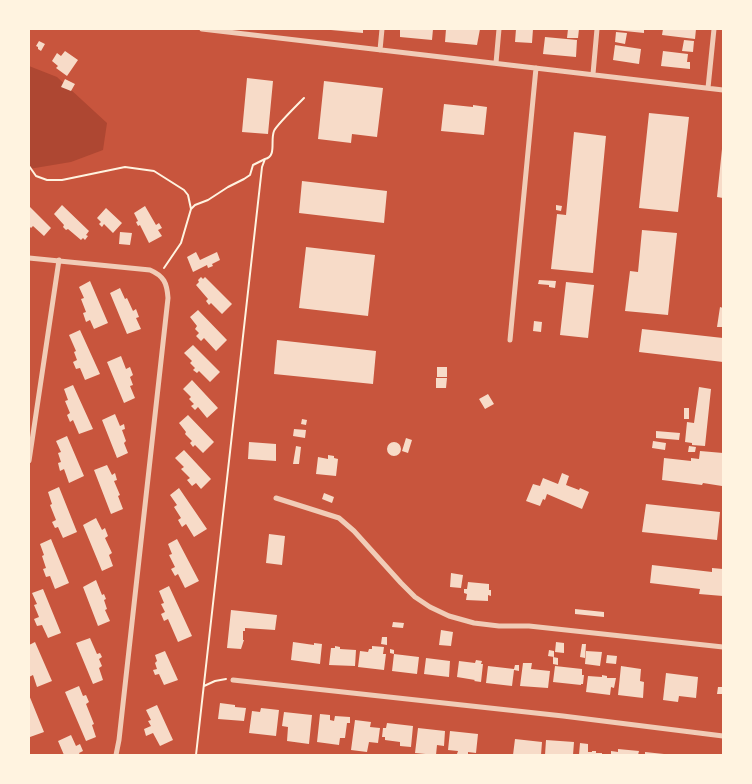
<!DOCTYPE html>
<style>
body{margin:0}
#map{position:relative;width:752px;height:784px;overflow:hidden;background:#c8553d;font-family:Signika,sans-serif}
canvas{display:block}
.frame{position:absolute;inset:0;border:30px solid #fff3e0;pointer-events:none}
</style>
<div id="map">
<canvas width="752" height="784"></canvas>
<div class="frame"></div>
</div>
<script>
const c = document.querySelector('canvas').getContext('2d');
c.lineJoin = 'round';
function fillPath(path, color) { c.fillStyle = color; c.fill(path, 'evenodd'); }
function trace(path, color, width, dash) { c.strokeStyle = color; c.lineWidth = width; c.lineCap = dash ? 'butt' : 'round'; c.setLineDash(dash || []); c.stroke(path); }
fillPath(new Path2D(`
 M29 66 57 77 107 123 103 150 71 162 29 169Z`), '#ae4732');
fillPath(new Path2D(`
 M331 29H363V33L331 30Z
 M400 29H433L432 40 400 37Z
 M446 29H480L477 45 445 42Z
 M516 29H533L532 43 515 42Z
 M568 29H579L578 38H567Z
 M615 29H644V33L615 30Z
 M663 29H696L695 39 662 35Z
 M616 32 627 33 625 44 615 42Z
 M545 37 577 40 576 57 543 54Z
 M684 40 694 41 693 52 682 51Z
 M39 41 45 44 41 51 38 49V47L36 46Z
 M615 45 641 49 639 64 613 60Z
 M65 51 78 60 67 76 56 68 58 66 52 61 57 53 61 56Z
 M663 51 688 54 687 62H690V69L661 66Z
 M247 78 273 81 268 134 242 132Z
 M65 79 75 84 71 91 61 87Z
 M324 81 383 88 377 137 352 134 351 143 318 139Z
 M444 104 473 107V105L487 107 484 135 441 131Z
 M649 113 689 117 678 212 639 208Z
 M574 132 606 136 593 273 551 269 557 214 566 215Z
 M722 149H723V198L717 197Z
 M302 181 387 191 384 223 299 213Z
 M62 205 89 231 86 235 88 236 85 240 83 238 81 240 68 229 66 230 63 227 64 225 54 214Z
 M556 205 562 206 561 211 556 210Z
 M29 206 51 228 44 236 33 226 31 228 29 226Z
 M145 206 156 225 159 223 162 228 158 230 162 236 149 243 140 225 138 226 136 222 138 221 134 213Z
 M106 208 122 223 113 233 104 224 102 227 99 224 101 222 97 218Z
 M642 230 677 233 668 315 625 311 630 271 638 272Z
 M120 232 132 233 130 245 119 244Z
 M306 247 375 255 368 316 299 308Z
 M196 252 200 260 217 252 220 260 212 264 213 266 208 268 207 265 193 272 187 257Z
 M201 277 203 279 205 277 232 304 222 314 211 303 209 305 206 301 208 299 196 285 199 282 198 280Z
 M539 280 556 281 555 288 549 287V285L538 284Z
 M90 281 108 323 94 329 90 320 86 322 83 313 86 312 81 299 84 298 79 287Z
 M566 282 594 285 588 338 560 335Z
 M120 288 125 299 127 298 133 311 136 309 139 317 136 318 141 329 127 334 110 293Z
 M720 307 723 308V327H717Z
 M198 310 227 340 216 351 204 338 201 341 196 336 199 333 195 329 197 326 190 317Z
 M534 321 542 322 541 332 533 331Z
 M642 329 723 338V362L639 352Z
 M80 330 100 374 85 380 80 368 76 369 73 362 77 360 74 352 76 351 69 335Z
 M277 340 376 351 373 384 274 374Z
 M193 345 220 372 210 382 199 371 197 373 193 370 195 368 190 363 192 361 184 353Z
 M121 356 126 369 130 367 133 375 130 377 133 385 130 386 135 398 124 403 107 362Z
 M437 367H447V377H437Z
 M436 378H447L446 388H436Z
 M192 380 218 408 207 418 198 407 195 410 191 406 194 404 189 399 191 397 183 389Z
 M73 385 93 429 79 434 73 420 70 422 67 415 70 413 65 401 68 400 64 389Z
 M699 387 711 389 705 446 692 445V443L685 442 687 422 694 423Z
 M488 394 494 404 485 409 479 399Z
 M684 408H689V419H684Z
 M115 414 120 426 124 424 125 429 122 430 126 441 124 443 128 453 117 458 102 420Z
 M188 415 214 442 203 453 195 445 193 447 190 443 192 441 185 434 186 432 179 423Z
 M302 419 307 420 306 425 301 424Z
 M294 429 306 430 305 438 293 436Z
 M656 431 680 433 679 440 656 438Z
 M67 436 84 476 69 483 64 469 60 471 58 463 61 462 58 453 61 452 56 441Z
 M406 438 412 440 408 453 402 451Z
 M653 441 666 443 665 450 652 448Z
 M249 442 276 444V461L248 459Z
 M387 449a7 7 0 1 1 14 0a7 7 0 1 1-14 0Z
 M296 446 301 447 299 464H293Z
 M689 446 696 447 695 452H688Z
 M184 450 211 479 201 489 196 483 192 486 187 480 190 478 181 469 184 467 175 458Z
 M700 451 723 453 722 486 703 483 702 485 662 480 664 458 691 461V458L699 459Z
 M328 455 334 456V458L338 459 336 476 316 474 318 457 328 459Z
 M107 465 112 475 115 473 117 480 114 481 120 495 118 496 123 509 111 514 94 470Z
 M562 473 569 476 566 485 579 490 580 488 589 492 582 509 547 494 545 500 543 499 540 506 526 501 533 484 540 486 543 478 558 484Z
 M59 487 77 532 63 538 58 527 55 528 52 522 56 520 50 505 52 504 48 492Z
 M179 488 207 529 194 537 186 524 182 527 178 520 181 518 174 507 177 505 170 495Z
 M324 493 334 497 332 503 322 499Z
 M646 504 720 512 717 540 642 532Z
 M96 518 102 530 105 528 108 536 105 538 112 553 109 555 113 566 102 571 83 525Z
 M269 534 285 536 282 565 266 563Z
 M51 539 69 583 55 589 50 576 46 577 43 569 46 568 42 556 44 555 40 544Z
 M177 539 199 581 185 588 178 574 175 576 171 569 175 567 169 555 172 554 168 544Z
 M652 565 712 572V568L723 569V596L699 594 700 589 650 583Z
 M451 573 463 575 461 588 450 587Z
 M96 580 102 595 104 594 106 599 104 600 107 609 105 610 110 621 98 626 83 587Z
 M468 582 489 584V590H491V596L488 595V601L466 600 467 594 464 593V589H467Z
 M169 586 192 636 178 642 168 619 164 621 161 614 165 612 161 604 164 603 159 591Z
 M43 589 61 633 48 638 42 625 37 626 34 619 39 617 34 605 37 604 32 593Z
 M575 609 604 612V617L575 614Z
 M231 610 277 615 275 630 245 628V631H243V640H244L241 649 227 648Z
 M393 622 404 623 403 628 392 627Z
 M441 630 453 632 451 646 439 645Z
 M382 637H387V645L381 644Z
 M90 638 97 654 100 653 102 657 99 659 102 666 99 668 103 680 93 684 76 643Z
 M35 642 52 681 37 687 33 675 29 677V645Z
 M293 642 314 645V643L322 644 320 664 291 660Z
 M556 642 564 643V653L555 652Z
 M582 644H586L585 658 580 657Z
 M335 646 340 647V649L356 650 355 666 329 665 331 648H335Z
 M372 646 384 647 383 654H386L384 670 358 667 360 651 368 652 369 649H372Z
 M390 649 394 650V654L419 657 417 674 392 671 394 654 390 653Z
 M549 650 554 651V657L548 656Z
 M165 651 178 680 164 685 159 674 155 675 153 670 157 669 155 663 157 661 155 655Z
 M586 651 602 652 600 666 585 664Z
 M607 655 617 656 616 664 606 663Z
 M553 657 558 658V665L553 664Z
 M426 658 450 661 449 677 424 674Z
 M476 660 482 661 481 664H483L481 682 474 681 475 680 457 677 459 661 475 663Z
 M523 663H532L531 669 550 671 548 688 520 686Z
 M515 665H519V671L514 670 512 686 486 683 488 666 514 669Z
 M555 666 582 669V675H584L583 684H581V685L553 682Z
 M621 666 641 669 640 681 644 682 643 698 618 695Z
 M666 673 698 677 696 698 679 696 678 702 663 700Z
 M602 675 607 676V678H616L614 688 611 687 610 695 586 692 588 676 602 677Z
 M79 686 83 696 86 695 89 702 86 704 94 724 92 725 96 737 86 741 65 692Z
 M718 687H723V694H717Z
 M29 695 44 732 30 737 29 735Z
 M220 703 235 705V707L246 708 244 721 218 719Z
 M157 705 173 740 160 746 153 733 146 736 144 729 151 726 148 721 151 720 146 710Z
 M261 708 279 710 276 736 249 733 252 711 260 712Z
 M284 712 312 715 309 744 287 741 288 727 282 726Z
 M320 714 330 715V720L334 721 335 716 350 717V723H347L345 738H340L339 745 317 742Z
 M355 720 371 722 370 727 380 728 378 743 369 742 367 752 351 750Z
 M387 723 413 726 411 747 400 746V742L385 740V737H382L383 728H386Z
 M418 728 445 731 444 746 437 745 436 755 415 753Z
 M450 731 478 734 476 753 468 752V755L457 754 458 751 448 750Z
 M71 735 76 746 80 744 83 751 79 753 80 755H64L58 741Z
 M515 739 542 742 541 755H513Z
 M546 740 574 742 573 755H545Z
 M580 743 588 744V752H592V751H596V753H602V755H579Z
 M618 749 639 751 638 755H611V751L618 752Z
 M645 752 664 754V755H645Z`), '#f7dbc8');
trace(new Path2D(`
 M29 166 36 176 47 180H62L125 167 154 171 184 190 188 195 191 209
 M164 268 181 243 191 209 195 205 208 200 228 187 244 179 250 175 253 165 265 159
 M204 686 215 681 226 679
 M196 755 262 167 265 159C277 156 270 141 274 131 276 126 298 104 304 98`), '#fff3e0', 2);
trace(new Path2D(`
 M202 29 723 90
 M380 50 382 29
 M496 63 499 29
 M593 74 597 29
 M708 88 714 29
 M29 258 150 270C164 276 167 283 168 298L119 740 116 755
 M510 340 536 68
 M29 461 59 260
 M276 498 339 518 354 531 401 583 415 597 430 607 449 616 474 623 499 626H529L723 647
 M233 680 563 716 723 736`), '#f1ccb7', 5);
</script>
